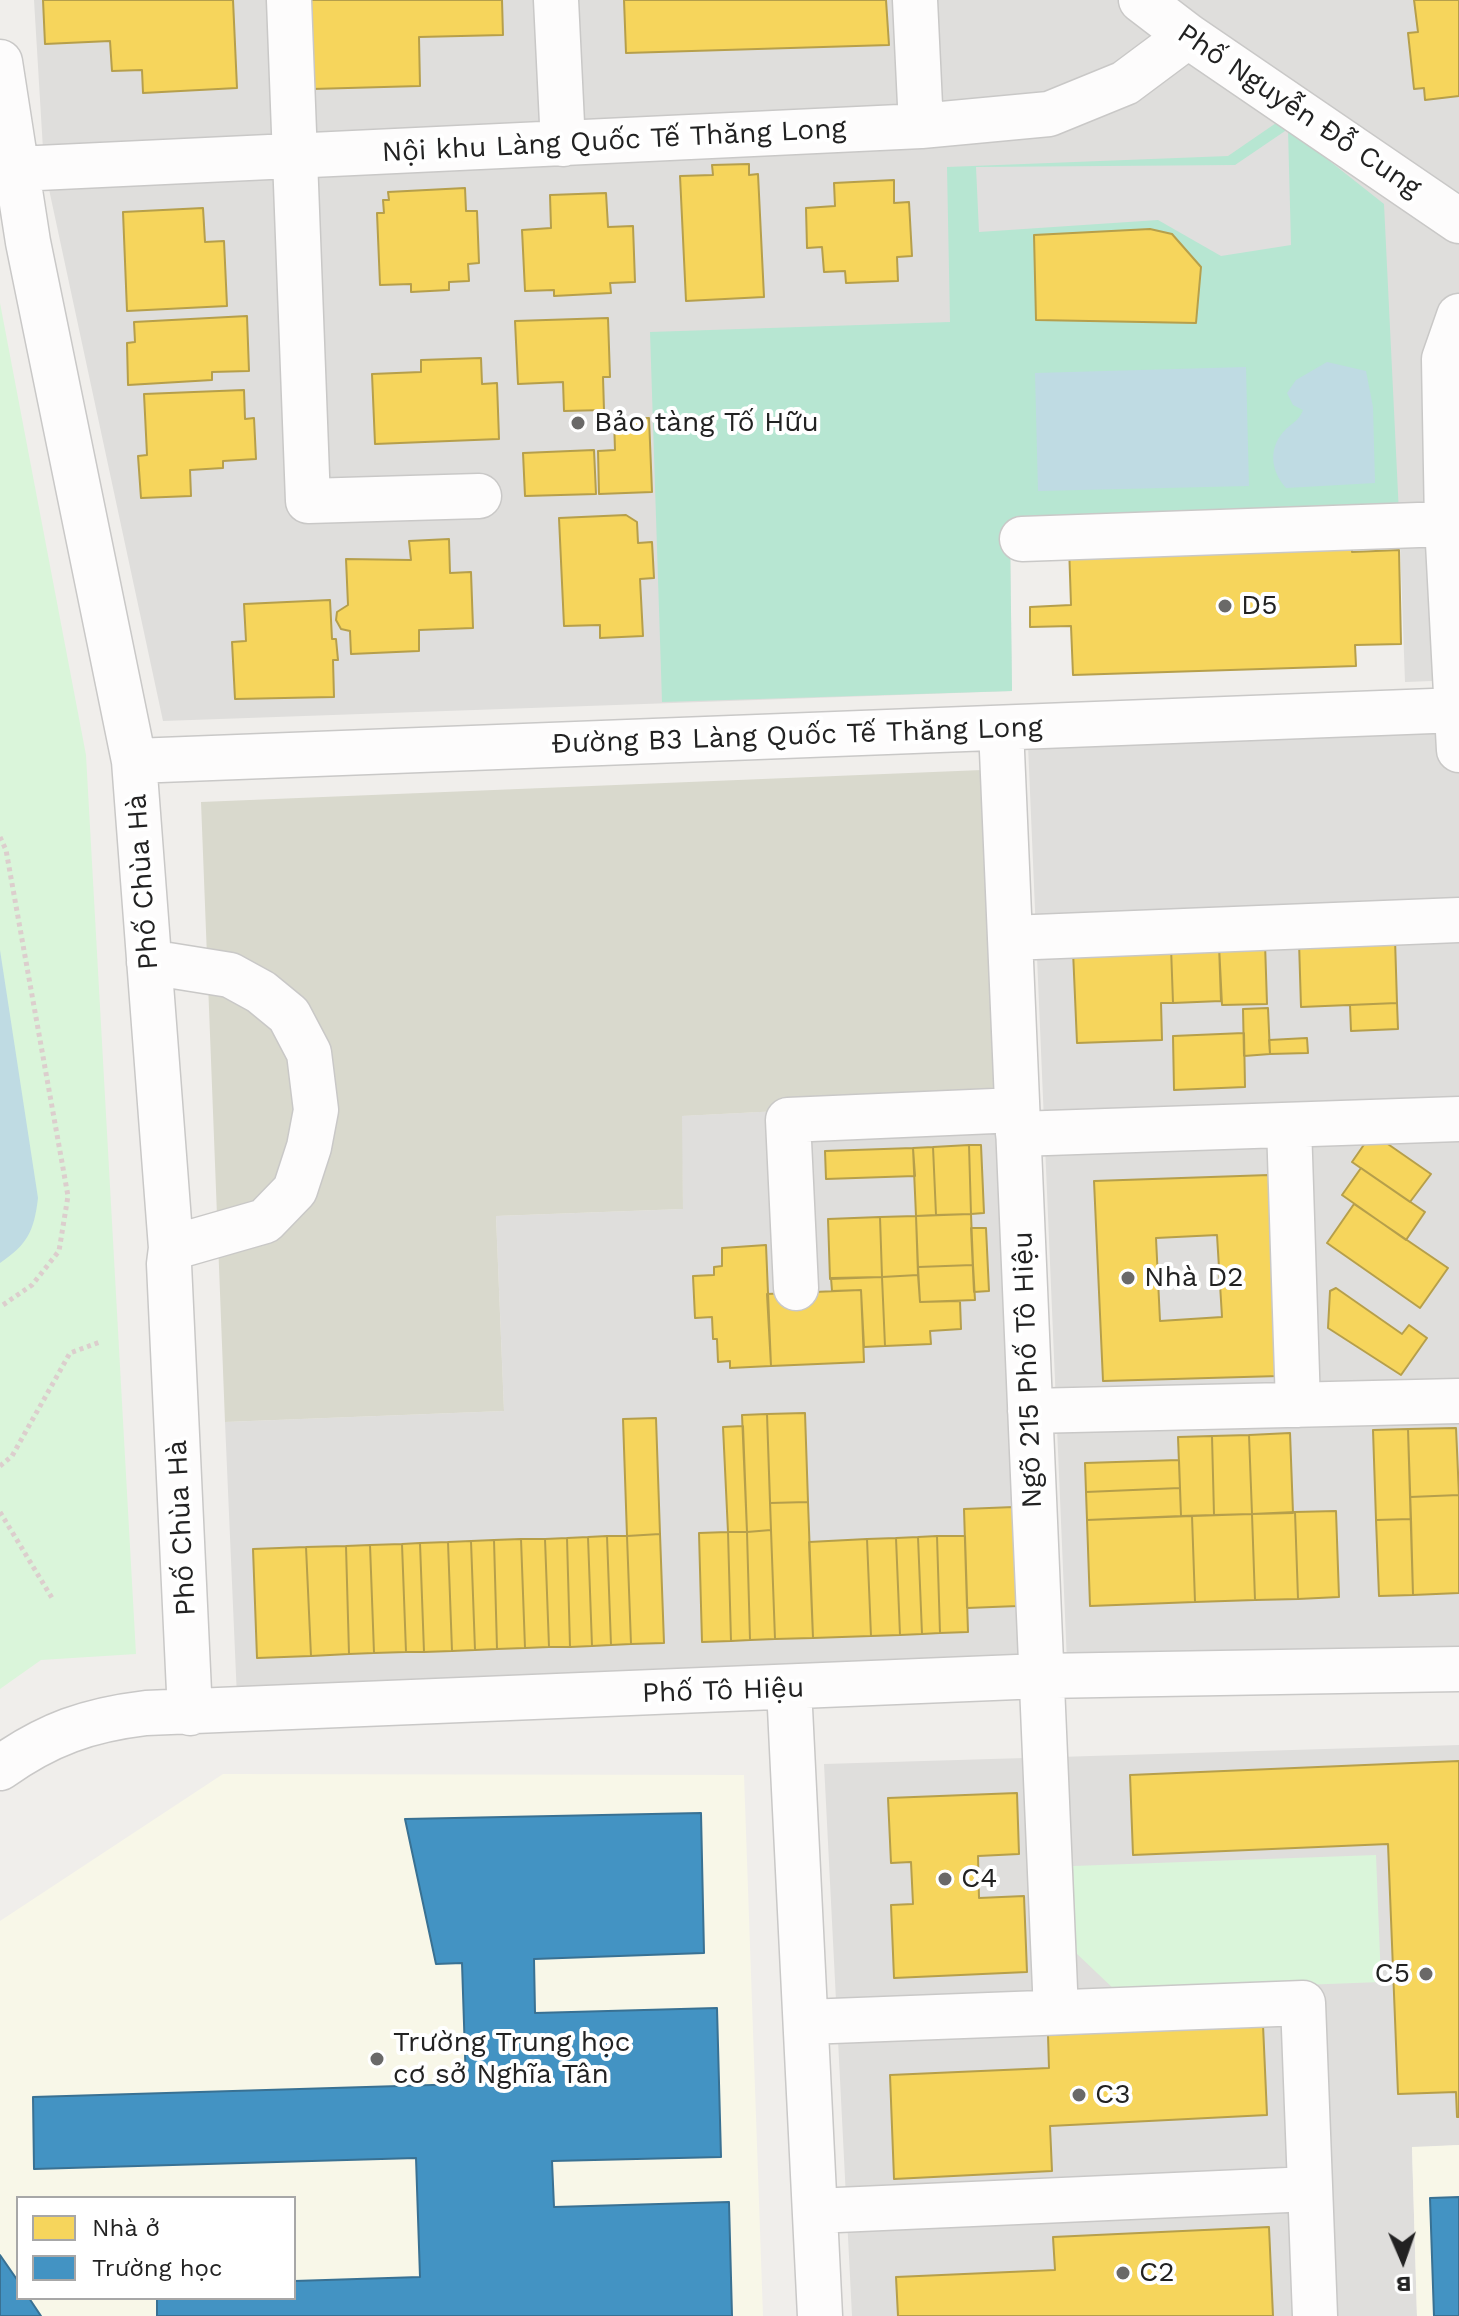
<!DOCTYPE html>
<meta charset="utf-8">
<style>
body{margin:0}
#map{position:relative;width:1459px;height:2316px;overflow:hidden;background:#f0eeeb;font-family:"Work Sans",sans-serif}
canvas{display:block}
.legend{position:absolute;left:16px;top:2196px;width:280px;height:104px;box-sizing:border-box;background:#fff;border:2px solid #a7a7a7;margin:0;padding:10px 14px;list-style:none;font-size:24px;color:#222}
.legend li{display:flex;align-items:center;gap:16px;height:40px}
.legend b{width:40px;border:2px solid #a7a7a7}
.north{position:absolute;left:1363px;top:2220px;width:80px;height:80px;-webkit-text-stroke:6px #fff;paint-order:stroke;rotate:178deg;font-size:22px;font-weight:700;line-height:32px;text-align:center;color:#222}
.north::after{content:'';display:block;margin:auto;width:28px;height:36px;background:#222;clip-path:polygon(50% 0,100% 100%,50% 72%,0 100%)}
</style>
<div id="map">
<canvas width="1459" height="2316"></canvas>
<ul class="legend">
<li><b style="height:22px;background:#f6d55c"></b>Nhà ở</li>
<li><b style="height:22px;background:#4393c3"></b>Trường học</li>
</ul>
<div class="north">B</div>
</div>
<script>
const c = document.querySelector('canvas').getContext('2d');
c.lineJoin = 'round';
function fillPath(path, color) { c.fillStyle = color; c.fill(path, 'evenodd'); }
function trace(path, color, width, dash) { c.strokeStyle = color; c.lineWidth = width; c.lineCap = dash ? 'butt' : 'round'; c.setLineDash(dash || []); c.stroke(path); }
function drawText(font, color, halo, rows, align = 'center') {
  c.font = font + ' "Work Sans",sans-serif'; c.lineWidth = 8; c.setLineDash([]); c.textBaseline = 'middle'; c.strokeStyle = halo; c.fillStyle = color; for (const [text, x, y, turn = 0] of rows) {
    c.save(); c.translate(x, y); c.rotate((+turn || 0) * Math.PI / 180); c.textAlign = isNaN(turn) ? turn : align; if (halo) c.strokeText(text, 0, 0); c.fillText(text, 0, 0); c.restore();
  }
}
fillPath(new Path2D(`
 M34 0H1459V680L1405 682 1399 515 1010 531 1012 691 163 721 44 166Z
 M1459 725V1648L1067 1663 1028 745Z
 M996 1100 1023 1665 237 1698 225 1422 504 1411 496 1216 683 1209 681 1116Z
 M1459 1745V2145L1412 2148 1417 2316H852L824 1764Z`), '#dfdedc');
fillPath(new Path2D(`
 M223 1774 744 1775 763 2316H0V1921ZM18 2198H294V2298H18Z
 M1459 2145V2316H1417L1412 2147Z`), '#f8f7e8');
fillPath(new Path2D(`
 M982 770 996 1100 682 1116 683 1209 496 1216 504 1411 225 1422 201 802Z`), '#d9d9cd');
fillPath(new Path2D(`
 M0 303 86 755 136 1654 41 1660 0 1689Z
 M1376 1855 1381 1982 1117 1992 1076 1953 1073 1866Z`), '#daf5da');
fillPath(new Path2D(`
 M1279 121 1384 204 1399 514 1010 532 1012 691 662 702 650 332 950 322 947 167 1228 156Z`), '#b7e6d2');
fillPath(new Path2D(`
 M1288 129 1291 245 1221 256 1158 220 979 232 976 167 1235 165Z`), '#e0dfde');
fillPath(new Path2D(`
 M1327 362 1366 371 1373 407 1375 483 1286 488C1270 470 1268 447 1286 429 1294 422 1299 420 1303 410L1293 405 1287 393 1296 380Z
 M1246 367 1249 486 1038 491 1035 373Z
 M0 950 38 1198C34 1231 28 1244 0 1263Z`), '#bfdbe3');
const homes = new Path2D(`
 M43 0H233L237 88 143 93 142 70 112 71 110 41 45 44Z
 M310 0H502L503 35 419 37 420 86 312 89Z
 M624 0H886L889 45 626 53Z
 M1414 0H1459V96L1425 100 1424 88 1414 89 1408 33 1418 32Z
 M749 164V175L758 174 764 297 686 301 680 176 713 175 712 165Z
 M894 180V203L909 202 912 256 897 257 898 281 846 283 845 271 824 272 822 247 807 248 806 208 835 206 834 183Z
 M465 188 466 211H477L479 263 468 264 469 281 449 282V290L411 292V284L380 285 377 213H384L383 200H389L388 192Z
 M606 193 608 227 633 226 635 282 610 283 611 293 554 296V290L525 291 522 230 551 228 550 195Z
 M203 208 205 242 224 241 227 306 127 311 123 212Z
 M1150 229 1172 234 1201 267 1196 323 1036 320 1034 235Z
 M247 316 249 371 212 372V380L128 385 127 343 135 342 134 322Z
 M608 318 610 377H603L604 410 564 411 563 382 518 384 515 321Z
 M481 358 482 384 497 383 499 439 375 444 372 374 421 372V360Z
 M244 390 245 419 254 418 256 459 223 461V468L190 470 191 496 141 498 138 456 147 455 144 394Z
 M649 418 652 492 599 494 598 451 615 450 614 419Z
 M594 450 596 494 525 496 523 453Z
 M626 515 637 522 638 543 652 542 654 578 640 579 643 636 600 638V625L564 626 559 518Z
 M1351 536 1352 552 1399 550 1401 644 1355 645 1356 666 1073 675 1071 626 1030 627V607L1071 605 1069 546Z
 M449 539 450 573 471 572 473 628 419 630V651L351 654 350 631 341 629 336 620 337 612 348 605 346 559 411 560 409 541Z
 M330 600 332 639H336L338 660H333L334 697 235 699 232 642 246 641 244 604Z
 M1395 939 1397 1003 1301 1007 1299 942Z
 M1265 943 1267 1004 1222 1005 1219 945Z
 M1219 945 1221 1001 1173 1003 1171 947Z
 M1171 947 1173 1003H1161L1162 1040 1077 1043 1073 951Z
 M1397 1003 1398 1029 1351 1031 1350 1005Z
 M1268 1008 1270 1054 1244 1056 1243 1009Z
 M1244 1033 1245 1087 1174 1090 1173 1036Z
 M1307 1038 1308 1053 1270 1054 1269 1040Z
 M1372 1133 1431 1174 1410 1202 1352 1162Z
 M969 1145H981L984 1213 971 1214Z
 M969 1145 971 1214 936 1215 933 1147Z
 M933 1147 936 1215 916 1216 913 1148Z
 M913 1148 915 1176 826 1179 825 1151Z
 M1361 1168 1425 1212 1406 1240 1342 1195Z
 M1269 1175 1279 1376 1103 1381 1094 1181ZM1217 1235 1222 1317 1160 1321 1156 1238Z
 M1354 1204 1448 1268 1420 1308 1327 1243Z
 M971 1214 973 1265 918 1267 916 1216Z
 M916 1216 918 1275 882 1277 880 1217Z
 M880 1217 882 1277 830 1279 828 1219Z
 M971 1228H986L989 1291 974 1292Z
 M766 1245 771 1366 730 1368V1361L718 1362 717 1339H713L712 1317 695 1318 693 1276 714 1275V1267L722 1266V1248Z
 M973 1265 975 1300 920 1302 918 1267Z
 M918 1275 920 1302 960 1301 961 1329 930 1331 931 1344 885 1346 882 1277Z
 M882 1277 885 1346 864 1347 861 1290 832 1291 831 1278Z
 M1336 1288 1402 1334 1409 1325 1427 1338 1401 1375 1328 1328 1330 1291Z
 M861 1290 864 1362 771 1366 767 1294Z
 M805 1413 808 1502 770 1503 767 1414Z
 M767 1414 771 1530 747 1532 742 1415Z
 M656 1418 660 1534 627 1536 623 1419Z
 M743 1426 747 1532H728L723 1427Z
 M1456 1428 1459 1495 1410 1497 1408 1429Z
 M1408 1429 1411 1519 1376 1520 1373 1430Z
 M1290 1433 1293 1513 1252 1514 1249 1435Z
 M1249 1435 1252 1514 1214 1515 1212 1436Z
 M1212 1436 1214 1515 1181 1516 1178 1437Z
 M1179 1460 1180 1488 1086 1492 1085 1463Z
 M1180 1488 1181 1516 1087 1520 1086 1492Z
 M1459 1495V1593L1413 1595 1410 1497Z
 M808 1502 813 1638 775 1639 770 1503Z
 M1014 1507 1018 1606 967 1608 964 1509Z
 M1336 1511 1339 1597 1298 1599 1295 1512Z
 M1295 1512 1298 1599 1255 1600 1252 1514Z
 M1252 1514 1255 1600 1195 1602 1192 1516Z
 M1192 1516 1195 1602 1090 1606 1087 1520Z
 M1411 1519 1413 1595 1379 1596 1376 1520Z
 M771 1530 775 1639 750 1640 747 1532Z
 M728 1532 731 1641 702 1642 699 1533Z
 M728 1532H747L750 1640 731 1641Z
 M660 1534 664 1643 631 1644 627 1536Z
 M607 1536 611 1645 592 1646 588 1537Z
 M607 1536H627L631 1644 611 1645Z
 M937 1536 940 1633 922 1634 918 1537Z
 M937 1536H965L968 1632 940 1633Z
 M588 1537 592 1646 570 1647 567 1538Z
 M918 1537 922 1634 900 1635 896 1538Z
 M567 1538 570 1647H549L545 1539Z
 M896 1538 900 1635 871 1636 867 1539Z
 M521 1539H545L549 1647 525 1648Z
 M521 1539 525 1648 497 1649 494 1540Z
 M867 1539 871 1636 813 1638 809 1542Z
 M494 1540 497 1649 475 1650 471 1541Z
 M471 1541 475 1650 452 1651 448 1542Z
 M448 1542 452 1651 424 1652 420 1543Z
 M420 1543 424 1652H406L402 1544Z
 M402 1544 406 1652 374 1653 370 1545Z
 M370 1545 374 1653 349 1654 346 1546Z
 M346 1546 349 1654 311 1656 306 1547Z
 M306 1547 311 1656 257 1658 253 1549Z
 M1459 1761V2117H1457L1456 2092 1398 2094 1388 1844 1133 1855 1130 1775Z
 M1017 1793 1019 1854 978 1856 979 1898 1024 1896 1027 1972 894 1978 891 1905 913 1904 911 1862 891 1863 888 1798Z
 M1263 2025 1267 2115 1050 2126 1052 2171 894 2179 890 2075 1049 2068 1048 2035Z
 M1269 2227 1273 2316H898L896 2277 1055 2270 1053 2237Z`);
fillPath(homes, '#f6d55c');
trace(homes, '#b69f4b', 2);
const schools = new Path2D(`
 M701 1813 704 1953 534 1959 535 2013 717 2008 721 2157 552 2161 554 2207 729 2202 732 2316H157V2298H294V2281L420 2277 416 2158 34 2169 33 2097 466 2084 462 1963 436 1964 405 1819Z
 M1459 2197V2316H1434L1430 2198Z
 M0 2255 18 2281V2298H29L41 2316H0Z`);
fillPath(schools, '#4393c3');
trace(schools, '#397193', 2);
const minor = new Path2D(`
 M289 0 308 501 479 496
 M556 0 563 144
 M915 0 921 126
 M1141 0 1188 36 1459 221
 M0 62 28 242 134 761 171 1248 169 1264 190 1713
 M17 169 921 126 1049 114 1125 83 1188 36
 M1459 316 1444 359 1447 524 1459 750
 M1022 539 1447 524
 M1001 728 1056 2012
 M134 761 1459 710
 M1010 938 1459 920
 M149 962 230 975 261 992 289 1015 309 1053 316 1110 309 1147 295 1190 265 1221 171 1248
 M1289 1125 1298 1405
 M1018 1134 1459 1119
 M796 1288 788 1120 1017 1110
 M1030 1411 1459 1401
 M789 1688 820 2316
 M0 1768C48 1734 88 1720 146 1713L1041 1676 1459 1669
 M806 2022 1303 2003 1315 2316
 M815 2211 1310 2189`);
trace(minor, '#c9c8c7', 47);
trace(new Path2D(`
 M0 837 6 850 68 1196 59 1251 32 1285 0 1307
 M0 1466 12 1456 70 1353 100 1342
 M0 1512 52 1598`), '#dccecd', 5, [4, 4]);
trace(minor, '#fdfcfc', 44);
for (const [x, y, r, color] of [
 [578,423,8,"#6a6968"],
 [1225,606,8,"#6a6968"],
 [1128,1278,8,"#6a6968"],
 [945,1879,8,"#6a6968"],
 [1426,1974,8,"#6a6968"],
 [377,2059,8,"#6a6968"],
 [1079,2095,8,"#6a6968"],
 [1123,2273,8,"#6a6968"]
]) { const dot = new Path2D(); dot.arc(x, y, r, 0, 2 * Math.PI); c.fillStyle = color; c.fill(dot); trace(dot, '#fff', 3); }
drawText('28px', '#222', '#fff', [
 ["Phố Nguyễn Đỗ Cung",1299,111,34],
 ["Nội khu Làng Quốc Tế Thăng Long",614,141,-3],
 ["Đường B3 Làng Quốc Tế Thăng Long",797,736,-2],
 ["Phố Chùa Hà",143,882,-94],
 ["Ngõ 215 Phố Tô Hiệu",1028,1370,-92],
 ["Phố Chùa Hà",182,1528,-93],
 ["Phố Tô Hiệu",723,1691,-2]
]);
drawText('28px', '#222', '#fff', [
 ["Bảo tàng Tố Hữu",594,423],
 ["D5",1241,606],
 ["Nhà D2",1144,1278],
 ["C4",961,1879],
 ["C5",1410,1974,"right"],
 ["Trường Trung học",393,2043],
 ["cơ sở Nghĩa Tân",393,2075],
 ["C3",1095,2095],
 ["C2",1139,2273]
], 'left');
</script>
